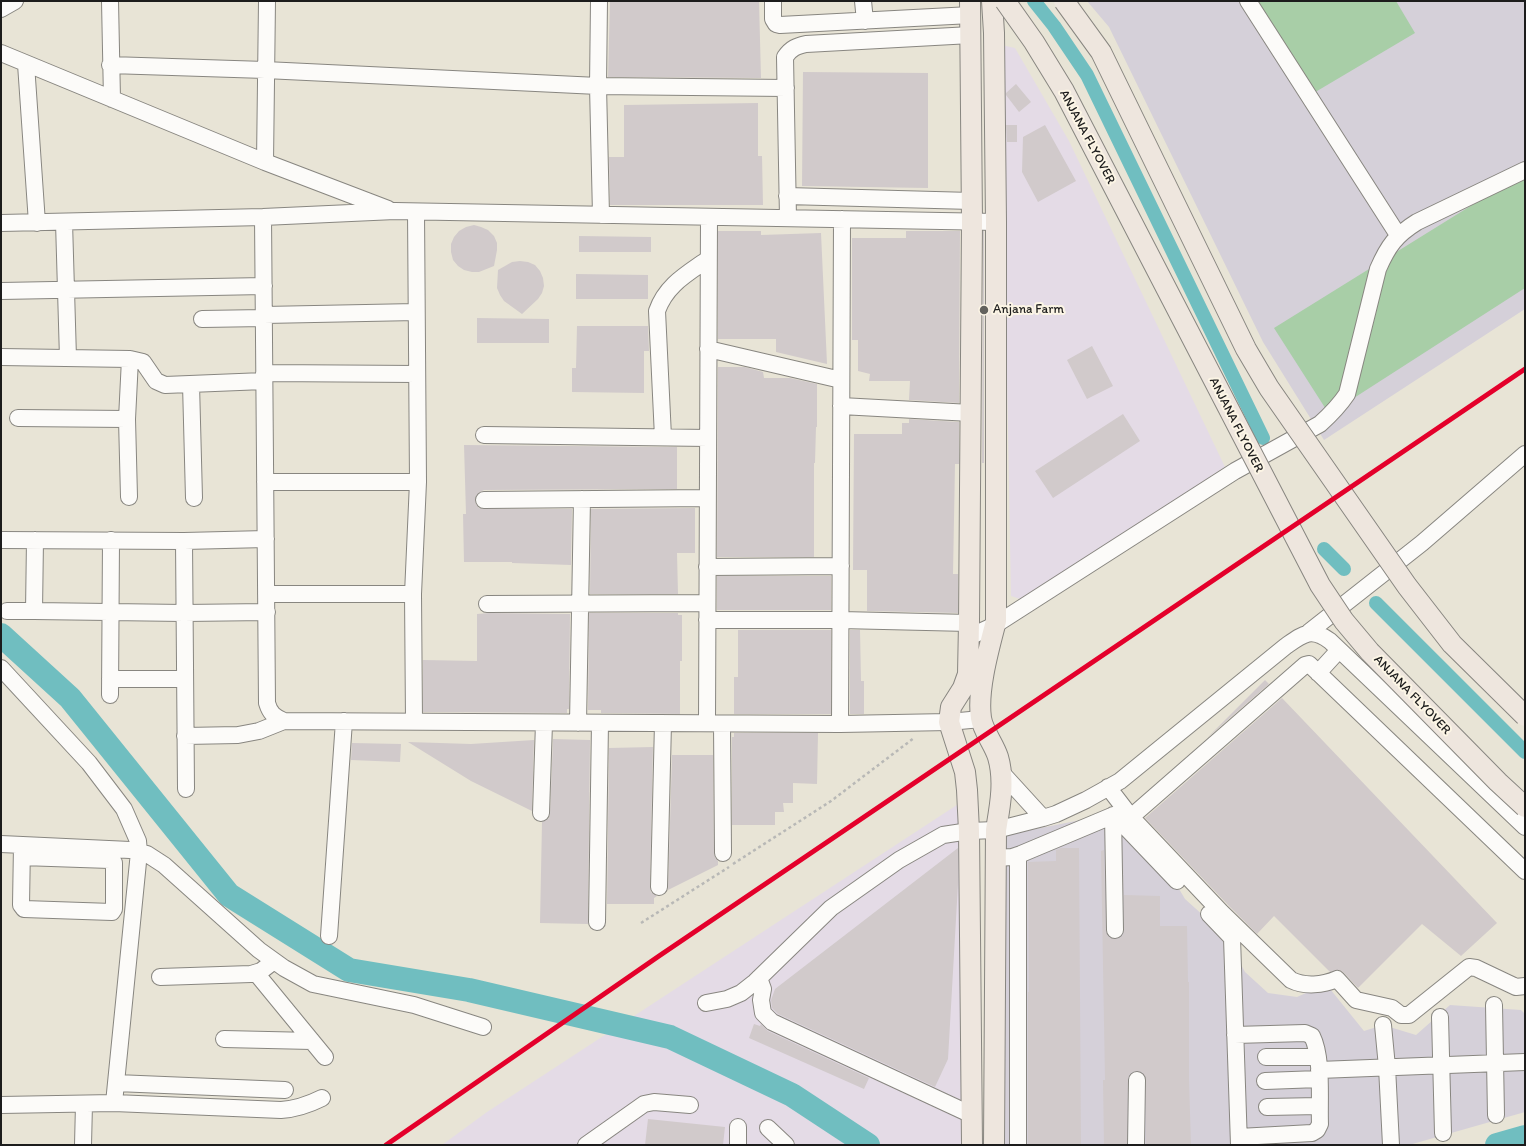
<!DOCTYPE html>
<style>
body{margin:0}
#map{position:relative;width:1526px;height:1146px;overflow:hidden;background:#e8e4d6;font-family:Itim,sans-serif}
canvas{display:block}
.frame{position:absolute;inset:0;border:2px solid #1c1c1c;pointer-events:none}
</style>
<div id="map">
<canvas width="1526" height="1146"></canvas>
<div class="frame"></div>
</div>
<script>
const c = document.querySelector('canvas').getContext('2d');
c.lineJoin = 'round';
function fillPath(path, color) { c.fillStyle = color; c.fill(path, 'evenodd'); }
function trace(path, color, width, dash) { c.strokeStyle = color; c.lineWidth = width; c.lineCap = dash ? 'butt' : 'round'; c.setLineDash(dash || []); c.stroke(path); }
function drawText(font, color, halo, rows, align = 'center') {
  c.font = font + ' Itim,sans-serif'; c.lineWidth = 4; c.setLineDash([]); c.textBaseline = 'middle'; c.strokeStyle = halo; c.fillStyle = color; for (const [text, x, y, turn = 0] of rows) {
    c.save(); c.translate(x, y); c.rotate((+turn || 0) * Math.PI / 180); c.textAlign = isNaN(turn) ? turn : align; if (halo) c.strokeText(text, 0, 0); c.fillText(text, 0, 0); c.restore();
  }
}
fillPath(new Path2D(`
 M1001 45 1015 48 1069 141 1225 467 1023 600 1011 596Z
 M963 801 966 1145H442L487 1112Z`), '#e4dbe6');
fillPath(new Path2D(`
 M1087 1H1525V309L1324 440 1263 342 1109 27Z
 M1101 816 1160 857 1185 899 1225 935 1245 972 1268 993 1297 997 1326 984 1364 1031 1383 1025 1416 1035 1450 1005 1521 1010 1525 1014V1112L1409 1145H1005V835Z`), '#d5d0d9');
fillPath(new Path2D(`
 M1256 1H1396L1415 33 1312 94Z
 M1522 174 1525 179V288L1329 414 1274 328Z`), '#a8cea7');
trace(new Path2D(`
 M1034 1 1054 26 1087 75 1263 438
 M1324 549 1344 569
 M1376 603 1525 752`), '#70bec0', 14);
trace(new Path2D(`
 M1 635 70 698 229 895 349 970 469 990 670 1037 792 1095 868 1145
 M1497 1145 1525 1137`), '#70bec0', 24);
fillPath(new Path2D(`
 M610 1H759L761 78 608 77Z
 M803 72 928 73V188L802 186Z
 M1016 84 1031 102 1019 112 1006 95V93Z
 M758 103V156H762L763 205H610L609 157H624V105Z
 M1006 125H1017V142H1007Z
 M1045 125 1076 181 1038 202 1022 172 1023 137Z
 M474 225 481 227 488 230 494 236 497 243V250L494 266 479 272H472L464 270 458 266 453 260 451 252V244L454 237 459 231 466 227Z
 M718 231H761V235L821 233 827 364 776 352V339H718Z
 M906 231H960L959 403 909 400 910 381H869L870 374 858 371V340H852V238H906Z
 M983 231H984V463H982Z
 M579 236 651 237V252H579Z
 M520 261 528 262 535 265 540 271 543 278 544 286 542 293 538 299 522 314 504 301 500 295 497 288 498 270 512 262Z
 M576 274 648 275V299H576Z
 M477 318 549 319V343H477Z
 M577 326H648L649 351H644V393L572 392V368H576Z
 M1092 346 1113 386 1087 399 1067 360Z
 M718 367H745L763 372 764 378H790L817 384V427H816L815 463H814V557H717Z
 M1123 414 1140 441 1053 498 1035 471Z
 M909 419 959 422V464H955L953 574H958V613L867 611V570H853L854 434H902V423H909Z
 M464 445 677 447V489L484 490 480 492 476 496 475 500 476 504 479 508 484 509H572L571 565 512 563V562H464L463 514H466Z
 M695 508V553H677L678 594H590L591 509Z
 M717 576H831V610H717Z
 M489 613 570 614 569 709H567V713L423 712V660L477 661V614Z
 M589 613H678V615H682V661H680V714L601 713V710H588Z
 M738 630H831V714H734V677H738Z
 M850 630H860L861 681H864V714H850Z
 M1265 680 1269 684 1207 738Z
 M1282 698 1497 923 1461 956 1422 924 1358 988 1344 973 1340 970 1330 972 1274 916 1257 934 1228 905 1145 818Z
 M734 733H818L817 784 793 783V803H783L784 812H775V825H732V737H734Z
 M553 739 590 740 588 924 540 923 542 822 549 818 550 813Z
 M534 740 532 811 471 781 408 742 471 744Z
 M352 743 401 744 400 762 351 760Z
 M653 747 650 887 651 892 657 896 654 898V904H607L609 748Z
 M672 755H713L714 853 715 857 718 861V865L668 890Z
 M958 848V884L948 1059 935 1087 778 1014 772 1008 771 1000 775 989Z
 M1061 848H1079L1081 1145H1028V992H1029L1028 862 1056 861V850Z
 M1104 850 1106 930 1107 935 1110 938 1115 939 1120 938 1123 935 1124 930 1123 850 1124 895 1160 896V926H1187L1188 982H1189V1080L1191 1145H1146V1080L1145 1076 1142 1072 1137 1071 1132 1072 1129 1075 1128 1080 1127 1145H1104L1103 1080H1105L1101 851Z
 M754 1024 760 1026 761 1024 768 1031 869 1078 864 1089 749 1038Z
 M648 1119 725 1127 723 1145H645Z`), '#d1cacb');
const minor = new Path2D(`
 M110 1 112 99
 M599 1 598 86 601 215
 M773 1V19L776 24 780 25 971 15
 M863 1 865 21
 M1248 1 1398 235
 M1 9 15 1
 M1 53 265 162 388 209
 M26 64 37 223
 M110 65 265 70 598 86 786 88
 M265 162 267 1
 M787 196 972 201
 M263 217 267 703C270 713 274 717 284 721L840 724 949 722 981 719
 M788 218 785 57C791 48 797 46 806 44L971 35
 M64 222 68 358
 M1 223 263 217 395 211 996 222
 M1 291 264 286
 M264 315 416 312
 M202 319 264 318
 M708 349 841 380
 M1 357 130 359 143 362 156 381 165 385 264 381
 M264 373 417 374
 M191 384 194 498
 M841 406 971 413
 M18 418 127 419
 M484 435 708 438
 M663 437 657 311C666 285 687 274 708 259
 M265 482H418
 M129 497 127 419 130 359
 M484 500 707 498
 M1 540 184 541 266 539
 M35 540 34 611 184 613 267 612
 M184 541 186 789
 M707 567 841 566
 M266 594H413
 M487 604 707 603
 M7 611H34
 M707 620H841L969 623
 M1309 632 1422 543 1525 454
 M969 637 995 625 1235 471 1320 424C1330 415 1339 406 1347 394L1378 269C1388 246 1396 235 1417 222L1525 170
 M1 668 89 763 124 809 138 841 139 852 114 1103
 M1318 673 1339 650
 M110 679H184
 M110 695 111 540
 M414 721 413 594 418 482 416 212
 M578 723 582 499
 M707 723 709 217
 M722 724 723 853
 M840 724 842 219
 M185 736 238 735 259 731 284 721
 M1001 772 1043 818
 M1108 787 1131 817 1221 912 1291 980C1305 987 1323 985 1337 979L1356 1000 1392 1008 1401 1015H1409L1469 967 1476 968 1516 987 1525 986
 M541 813 544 723
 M1113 815 1115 930
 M1131 817 1305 665 1309 664 1525 871
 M1 844 130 850 147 854 164 865 259 950 284 968 313 984 414 1005 483 1027
 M22 857 110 860 114 863V909L112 912 24 909 21 905 22 845
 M996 858 1012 857 1021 854 1114 815 1177 881
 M659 887 663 723
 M1209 914 1232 938 1239 1145
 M597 922 600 723
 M329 936 344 721
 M256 973 325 1057
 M160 977 251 974 261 971 274 961
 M759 978 763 989 761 1000 763 1013 772 1022 972 1115
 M706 1003 727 999 741 993 755 982 831 908 899 860 943 835 969 831 996 830 1043 818 1056 814 1086 800 1120 781 1286 646C1303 634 1311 627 1330 641L1525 827
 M1494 1005 1496 1115
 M1440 1017 1443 1133
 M1383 1025 1387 1067 1391 1145
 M1235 1035 1305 1033 1312 1036C1323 1058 1319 1100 1320 1124L1317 1130 1312 1133 1239 1137
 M224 1039 312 1041
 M1266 1057H1317
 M1319 1070 1525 1062
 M1265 1081 1319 1079
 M116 1083 285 1090
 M1 1105 114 1103 281 1110C296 1109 308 1105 322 1098
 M1267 1107 1319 1106
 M768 1128 786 1145
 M83 1145 84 1104
 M586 1145 644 1104 654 1102 690 1105
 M738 1145V1127
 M1018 1145V855
 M1136 1145 1137 1080`);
const major = new Path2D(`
 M970 1 972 222 969 623 968 674 963 688 951 707 949 722 965 772 967 790 969 831 972 1145
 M992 1 994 33 996 222V621C989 648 977 690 981 718 983 731 994 744 998 757 1005 781 1000 806 996 830L994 1145`);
trace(minor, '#888680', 18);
trace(major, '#888680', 22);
trace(new Path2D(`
 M733 864 831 801 914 738
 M641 923 729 867`), '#b8b8b6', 2.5, [3, 3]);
trace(minor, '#fcfbf9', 16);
trace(major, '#eee6de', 20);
const majorBridge = new Path2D(`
 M1005 1 1034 42 1064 91 1320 585 1344 621 1370 652 1498 782 1525 807
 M1064 1 1101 52 1246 349 1269 388 1407 586 1452 644 1525 716`);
trace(majorBridge, '#888680', 22, []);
trace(majorBridge, '#eee6de', 20);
trace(new Path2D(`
 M386 1145 659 956 1525 369`), '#e4002b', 5);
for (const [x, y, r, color] of [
 [984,310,5,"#63625d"]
]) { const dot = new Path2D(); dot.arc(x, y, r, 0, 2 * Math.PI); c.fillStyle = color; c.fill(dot); trace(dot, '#fcf5e5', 1.5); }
drawText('13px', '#1c1c1c', '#fcf5e5', [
 ["ANJANA FLYOVER",1087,137,62],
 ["ANJANA FLYOVER",1236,425,63],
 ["ANJANA FLYOVER",1412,695,46]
]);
drawText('13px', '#1c1c1c', '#fcf5e5', [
 ["Anjana Farm",993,310]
], 'left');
</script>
